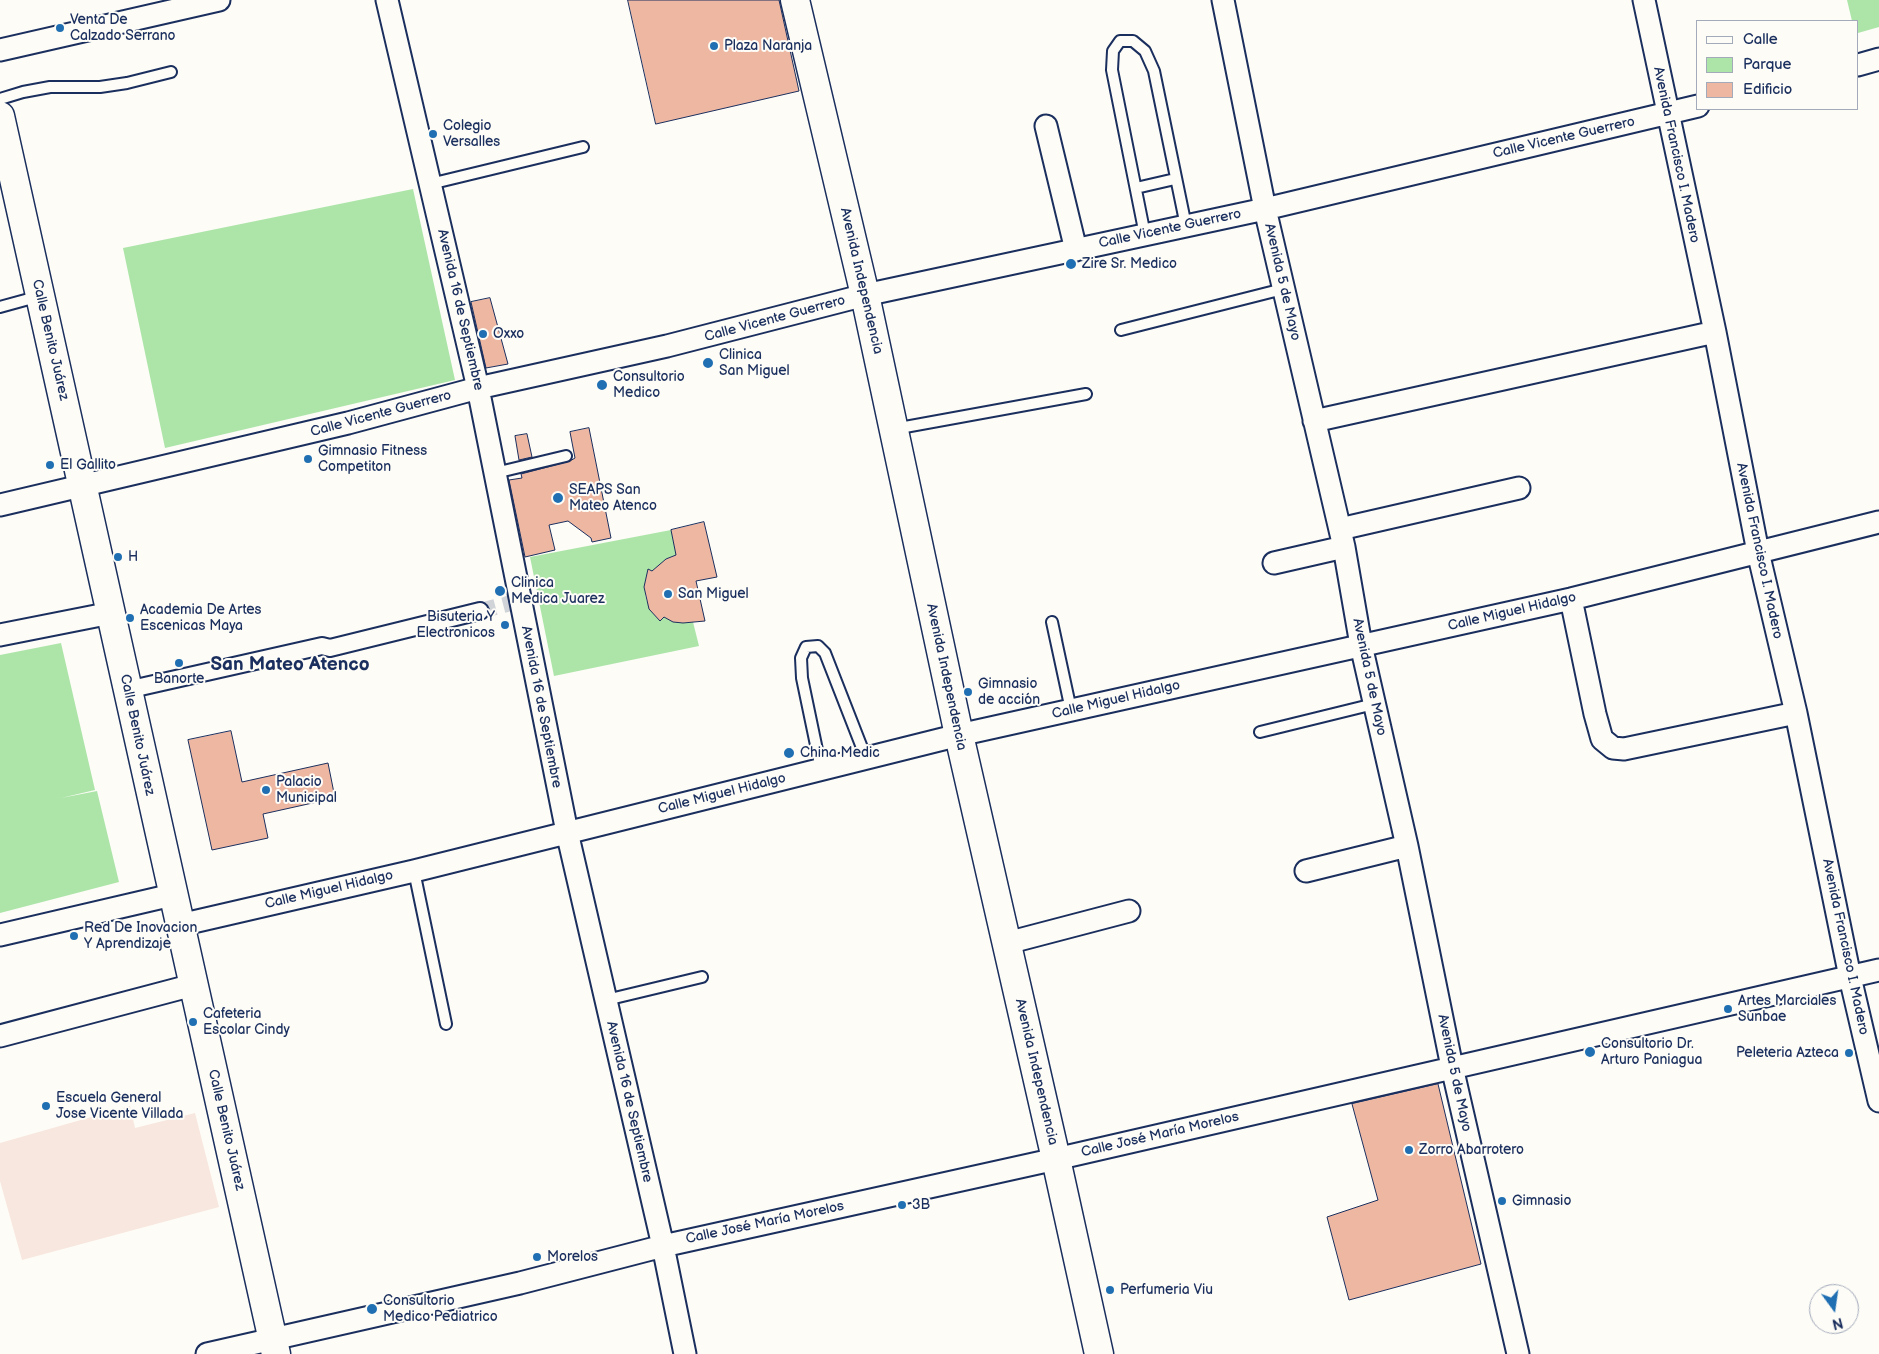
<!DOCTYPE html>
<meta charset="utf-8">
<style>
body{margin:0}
#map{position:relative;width:1879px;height:1354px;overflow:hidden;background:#fdfcf7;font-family:"Balsamiq Sans",sans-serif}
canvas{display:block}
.legend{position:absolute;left:1696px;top:20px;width:162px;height:90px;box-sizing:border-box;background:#fdfcf7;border:1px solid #a3aaba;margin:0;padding:6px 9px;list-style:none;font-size:15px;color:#1b2f5e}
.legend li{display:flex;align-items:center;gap:10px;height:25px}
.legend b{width:25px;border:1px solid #a3aaba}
.north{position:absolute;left:1809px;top:1284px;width:50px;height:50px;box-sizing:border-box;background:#fdfcf7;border:1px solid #a3aaba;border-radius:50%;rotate:166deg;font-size:14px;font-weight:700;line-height:20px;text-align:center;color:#1b2f5e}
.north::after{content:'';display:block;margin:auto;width:18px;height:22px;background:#1f6fb2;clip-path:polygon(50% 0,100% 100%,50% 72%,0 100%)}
</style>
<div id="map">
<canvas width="1879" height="1354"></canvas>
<ul class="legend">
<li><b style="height:6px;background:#fdfcf7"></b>Calle</li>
<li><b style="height:14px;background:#ade5a9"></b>Parque</li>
<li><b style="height:14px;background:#eeb7a2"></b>Edificio</li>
</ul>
<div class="north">N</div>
</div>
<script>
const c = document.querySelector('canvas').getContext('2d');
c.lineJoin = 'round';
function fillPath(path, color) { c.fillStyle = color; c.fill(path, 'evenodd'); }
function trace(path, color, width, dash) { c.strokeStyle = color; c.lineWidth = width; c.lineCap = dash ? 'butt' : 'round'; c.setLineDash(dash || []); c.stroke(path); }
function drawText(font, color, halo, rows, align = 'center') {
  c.font = font + ' "Balsamiq Sans",sans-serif'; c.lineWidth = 4; c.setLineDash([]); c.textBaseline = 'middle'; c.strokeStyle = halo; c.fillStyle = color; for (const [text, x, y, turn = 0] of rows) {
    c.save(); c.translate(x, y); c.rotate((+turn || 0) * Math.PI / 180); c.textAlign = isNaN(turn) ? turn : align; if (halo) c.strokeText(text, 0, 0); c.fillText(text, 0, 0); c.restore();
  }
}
fillPath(new Path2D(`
 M130 1106 135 1128 195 1113 219 1207 22 1260 0 1181V1143Z`), '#f8e7de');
fillPath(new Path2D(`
 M1847 0H1879V27L1858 33V21H1852Z
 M413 189 455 380 165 448 123 248Z
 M671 530 677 555 666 559 654 572 648 570C642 592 644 603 660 621L664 617C674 622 682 624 693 622L699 646 554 676 530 557Z
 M61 643 95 790 61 798 97 791 119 882 0 913V655Z`), '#ade5a9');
const building = new Path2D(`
 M628 0H779L799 91 656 124Z
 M490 298 508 364 486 368 471 302Z
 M589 428 611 538 592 542 591 538 568 521 549 525 555 550 525 557 509 480 522 478 521 474 570 461 575 458 570 432Z
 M527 434 532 457 519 460 515 436Z
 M704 522 717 577 696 581 705 621 683 623 673 622 664 617 660 621 649 609 644 587 648 569 652 571 666 559 676 555 671 530Z
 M231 731 242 782 328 763 335 798 263 814 268 838 212 850 188 740Z
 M1438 1084 1481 1264 1349 1300 1327 1217 1378 1200 1352 1104Z`);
fillPath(building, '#eeb7a2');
trace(building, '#1b2f5e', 1);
trace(new Path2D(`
 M480 611 511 603`), '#d0d3d8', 16, [16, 8]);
const service = new Path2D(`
 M0 99 23 92 50 87H100L127 83 171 72
 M430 184 583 147
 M1136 188 1175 179
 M1145 235 1112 70 1113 51 1120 41H1133L1145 51 1154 71 1186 226
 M0 307 40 296
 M1121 330 1283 289
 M894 429 1086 394
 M495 473 566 456
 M1052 622 1071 710
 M1260 732 1374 704
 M821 769 802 678 801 658 806 647 818 646 825 653 866 758
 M414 871 446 1024
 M606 1000 702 977`);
const pedestrian = new Path2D(`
 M127 690 322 646 330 648 480 611`);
const minor = new Path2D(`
 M387 0 478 388 567 832 663 1246 685 1354
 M1223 0 1265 209 1344 547 1361 645 1407 846 1452 1067 1518 1354
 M1644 0 1715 332 1758 552 1796 713 1850 977 1879 1101
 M0 50 219 0
 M1858 65 1879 59
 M1046 126 1076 250
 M1314 421 1715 332
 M0 505 348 423 478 388 667 346 865 295 1265 209 1698 106
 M1340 529 1519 488
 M1274 563 1344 547
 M1571 599 1595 714 1602 739 1613 748 1624 749 1796 713
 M0 635 111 613
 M1306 871 1407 846
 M180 925 414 871 959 735 1571 599 1879 522
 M0 935 172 895
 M1007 943 1129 911
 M0 1036 193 985
 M207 1354 520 1283 663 1246 1056 1159 1879 970`);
const secondary = new Path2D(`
 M795 0 865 295 959 735 1056 1159 1099 1354
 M0 116 276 1354`);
trace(service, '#1b2f5e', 14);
trace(pedestrian, '#1b2f5e', 20);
trace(minor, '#1b2f5e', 25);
trace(secondary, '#1b2f5e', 31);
trace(service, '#fdfcf7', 10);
trace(pedestrian, '#fdfcf7', 16);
trace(minor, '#fdfcf7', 21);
trace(secondary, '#fdfcf7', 28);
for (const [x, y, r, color] of [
 [60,28,5,"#1f6fb2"],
 [714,46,5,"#1f6fb2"],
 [433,134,5,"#1f6fb2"],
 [1071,264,6,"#1f6fb2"],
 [483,334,5,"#1f6fb2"],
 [708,363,6,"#1f6fb2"],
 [602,385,6,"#1f6fb2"],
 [308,459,5,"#1f6fb2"],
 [50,465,5,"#1f6fb2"],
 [558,498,6,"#1f6fb2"],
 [118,557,5,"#1f6fb2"],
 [500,591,6,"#1f6fb2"],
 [668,594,5,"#1f6fb2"],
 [130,618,5,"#1f6fb2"],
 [505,625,5,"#1f6fb2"],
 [179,663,5,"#1f6fb2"],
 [968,692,5,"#1f6fb2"],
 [789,753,6,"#1f6fb2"],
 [266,790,5,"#1f6fb2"],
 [74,936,5,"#1f6fb2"],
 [1728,1009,5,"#1f6fb2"],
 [193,1022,5,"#1f6fb2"],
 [1590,1052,6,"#1f6fb2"],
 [1849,1053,5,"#1f6fb2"],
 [46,1106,5,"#1f6fb2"],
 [1409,1150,5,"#1f6fb2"],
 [1502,1201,5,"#1f6fb2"],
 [902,1205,5,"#1f6fb2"],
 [537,1257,5,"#1f6fb2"],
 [1110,1290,5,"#1f6fb2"],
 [372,1309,6,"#1f6fb2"]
]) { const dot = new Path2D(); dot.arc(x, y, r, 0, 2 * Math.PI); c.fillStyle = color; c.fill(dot); trace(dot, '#fdfcf7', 2); }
drawText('14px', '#1b2f5e', '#fdfcf7', [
 ["Venta De",70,20],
 ["Calzado Serrano",70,36],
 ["Plaza Naranja",724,46],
 ["Colegio",443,126],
 ["Versalles",443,142],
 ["Zire Sr. Medico",1082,264],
 ["Oxxo",493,334],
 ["Clinica",719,355],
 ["San Miguel",719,371],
 ["Consultorio",613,377],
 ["Medico",613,393],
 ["Gimnasio Fitness",318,451],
 ["Competiton",318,467],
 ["El Gallito",60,465],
 ["SEAPS San",569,490],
 ["Mateo Atenco",569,506],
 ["H",128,557],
 ["Clinica",511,583],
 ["Medica Juarez",511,599],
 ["San Miguel",678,594],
 ["Academia De Artes",140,610],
 ["Escenicas Maya",140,626],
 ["Bisuteria Y",495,617,"right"],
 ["Electronicos",495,633,"right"],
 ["Banorte",179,679,"center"],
 ["Gimnasio",978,684],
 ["de acción",978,700],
 ["China Medic",800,753],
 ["Palacio",276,782],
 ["Municipal",276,798],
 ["Red De Inovacion",84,928],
 ["Y Aprendizaje",84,944],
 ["Artes Marciales",1738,1001],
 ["Sunbae",1738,1017],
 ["Cafeteria",203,1014],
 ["Escolar Cindy",203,1030],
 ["Consultorio Dr.",1601,1044],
 ["Arturo Paniagua",1601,1060],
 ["Peleteria Azteca",1839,1053,"right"],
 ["Escuela General",56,1098],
 ["Jose Vicente Villada",56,1114],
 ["Zorro Abarrotero",1419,1150],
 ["Gimnasio",1512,1201],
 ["3B",912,1205],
 ["Morelos",547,1257],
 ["Perfumeria Viu",1120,1290],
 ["Consultorio",383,1301],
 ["Medico Pediatrico",383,1317]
], 'left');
drawText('14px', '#1b2f5e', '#fdfcf7', [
 ["Calle Vicente Guerrero",1564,138,-13],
 ["Avenida Francisco I. Madero",1676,155,78],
 ["Calle Vicente Guerrero",1170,229,-12],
 ["Avenida Independencia",861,281,77],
 ["Avenida 5 de Mayo",1282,282,77],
 ["Avenida 16 de Septiembre",460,310,77],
 ["Calle Vicente Guerrero",775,319,-15],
 ["Calle Benito Juárez",50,340,77],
 ["Calle Vicente Guerrero",381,414,-15],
 ["Avenida Francisco I. Madero",1759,551,78],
 ["Calle Miguel Hidalgo",1512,612,-13],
 ["Avenida Independencia",946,677,78],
 ["Avenida 5 de Mayo",1369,677,78],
 ["Calle Miguel Hidalgo",1116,700,-13],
 ["Avenida 16 de Septiembre",541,707,79],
 ["Calle Benito Juárez",137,735,78],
 ["Calle Miguel Hidalgo",722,794,-14],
 ["Calle Miguel Hidalgo",329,890,-13],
 ["Avenida Francisco I. Madero",1845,947,78],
 ["Avenida Independencia",1036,1072,77],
 ["Avenida 5 de Mayo",1454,1073,78],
 ["Avenida 16 de Septiembre",629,1102,77],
 ["Calle Benito Juárez",226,1130,77],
 ["Calle José María Morelos",1160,1135,-13],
 ["Calle José María Morelos",765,1223,-12]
]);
drawText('bold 19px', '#1b2f5e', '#fdfcf7', [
 ["San Mateo Atenco",290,665]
]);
</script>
